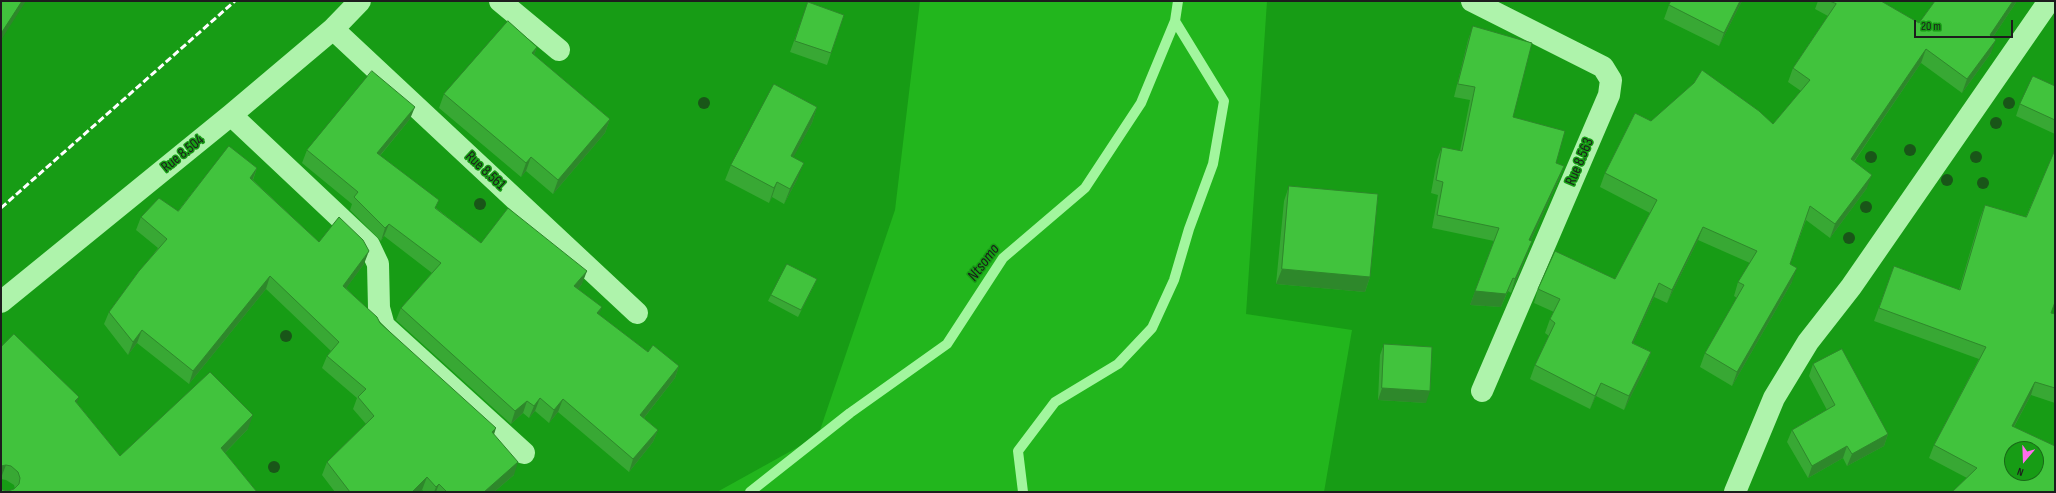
<!DOCTYPE html>
<style>
body{margin:0}
#map{position:relative;width:2056px;height:493px;overflow:hidden;background:#179c15;font-family:"Sofia Sans Condensed",sans-serif}
canvas{display:block}
.frame{position:absolute;inset:0;border:2px solid #1d1d1d;pointer-events:none}
.north{position:absolute;left:2004px;top:441px;width:40px;height:40px;box-sizing:border-box;background:#179c15;border:1px solid #196918;border-radius:50%;rotate:199deg;font-size:11px;font-weight:700;line-height:16px;text-align:center;color:#1d1d1d}
.north::after{content:'';display:block;margin:auto;width:14px;height:18px;background:#ff6dec;clip-path:polygon(50% 0,100% 100%,50% 72%,0 100%)}
.scale{position:absolute;left:1914px;top:20px;width:99px;height:18px;box-sizing:border-box;border:2px solid #1d1d1d;border-top:0;padding-left:5px;font-size:12px;line-height:14px;white-space:nowrap;color:#1d1d1d;-webkit-text-stroke:3px #179c15;paint-order:stroke}
</style>
<div id="map">
<canvas width="2056" height="493"></canvas>
<div class="frame"></div>
<div class="north">N</div>
<div class="scale">20 m</div>
</div>
<script>
const c = document.querySelector('canvas').getContext('2d');
c.lineJoin = 'round';
function fillPath(path, color) { c.fillStyle = color; c.fill(path, 'evenodd'); }
function trace(path, color, width, dash) { c.strokeStyle = color; c.lineWidth = width; c.lineCap = dash ? 'butt' : 'round'; c.setLineDash(dash || []); c.stroke(path); }
function drawText(font, color, halo, rows, align = 'center') {
  c.font = font + ' "Sofia Sans Condensed",sans-serif'; c.lineWidth = 3; c.setLineDash([]); c.textBaseline = 'middle'; c.strokeStyle = halo; c.fillStyle = color; for (const [text, x, y, turn = 0] of rows) {
    c.save(); c.translate(x, y); c.rotate((+turn || 0) * Math.PI / 180); c.textAlign = isNaN(turn) ? turn : align; if (halo) c.strokeText(text, 0, 0); c.fillText(text, 0, 0); c.restore();
  }
}
fillPath(new Path2D(`
 M920 1H1267L1246 314 1352 330 1324 492H717L818 436 895 210Z`), '#22b61d');
trace(new Path2D(`
 M750 492 850 413 947 344 1003 258 1085 188 1141 103 1175 21 1178 1
 M1023 492 1018 451 1055 402 1118 364 1152 328 1174 280 1189 229 1213 164 1224 101 1175 21`), '#a2f69e', 10);
trace(new Path2D(`
 M500 1 559 50
 M1472 1 1603 67 1611 80 1609 95 1482 391
 M333 29 637 313
 M231 115 369 245 378 264 379 308 384 326 524 453
 M1 302 231 115 333 29 360 1
 M1735 492 1774 398 1808 342 1851 287 2049 1`), '#aef3ab', 22);
trace(new Path2D(`
 M1 208 235 1`), '#fff', 3, [7, 3]);
c.fillStyle = '#195618';
for (const [x, y] of [
 [704,103],
 [2009,103],
 [1996,123],
 [1910,150],
 [1871,157],
 [1976,157],
 [1947,180],
 [1983,183],
 [480,204],
 [1866,207],
 [1849,238],
 [286,336],
 [274,467]
]) { c.beginPath(); c.arc(x, y, 6, 0, 2 * Math.PI); c.fill(); }
fillPath(new Path2D(`
 M1742 1 1719 46 1664 19 1669 5Z
 M1818 1H1881L1919 23 1935 1H2017L1993 37 1991 53 1962 93 1921 63 1854 162 1867 188 1830 238 1806 220 1790 264 1792 282 1732 386 1700 367 1705 353 1737 298 1734 296 1738 282 1750 263 1698 240 1667 303 1654 297 1633 343 1651 352 1646 366 1624 410 1596 396 1590 409 1530 379 1535 365 1549 336 1545 333 1550 319 1554 312 1534 303 1538 289 1615 279 1650 213 1600 187 1605 173 1651 121 1773 124 1801 91 1788 82 1793 68 1828 16 1815 9Z
 M808 2 844 15 827 65 790 52Z
 M1473 26 1513 117 1556 163 1564 166 1559 179 1531 240 1527 254 1511 293 1508 291 1501 307 1470 305 1494 241 1432 228 1438 195 1431 193 1437 160 1442 147 1460 151 1470 100 1454 97 1468 40Z
 M537 47 534 55 610 119 605 133 553 194 526 171 521 177 439 108 444 94Z
 M2055 86V134L2016 116 2020 104Z
 M817 107 812 123 793 157 798 178 784 204 772 197 769 203 725 180 731 165Z
 M410 119 380 156 436 208 481 243 582 284 578 289 599 315 648 352 679 366 675 378 644 418 658 430 653 442 629 472 558 412 549 423 535 411 529 418 523 413 511 424 396 320 401 308 432 273 384 236 381 241 350 210 352 204 302 163 307 150Z
 M257 168 253 180 319 242 364 264 346 288 494 435 514 475 494 492H424L422 490 420 492H335L322 475 327 462 366 424 353 409 357 398 322 368 327 356 331 351 266 289 189 384 137 343 128 355 104 324 109 312 158 248 136 230 141 217 178 211Z
 M1289 186 1370 277 1365 292 1276 284 1284 201Z
 M1985 205 2055 302 2051 313 2055 314V403L2031 395 2014 427 2055 446 1967 478 1929 458 1934 445 1979 359 1874 321 1894 266 1959 290 1980 218Z
 M814 285 798 317 768 301 771 295Z
 M1384 344 1426 403 1378 400 1380 355Z
 M1 347 77 403 120 456 248 429 225 453 257 492H1L3 490 8 491 15 489 14 485 6 480 1 479Z
 M1813 364 1888 434 1884 446 1847 466 1843 458 1808 478 1787 442 1792 430 1827 410 1809 376Z`), '#38a834');
fillPath(new Path2D(`
 M22 1H26L1 40V36L2 32Z
 M1740 1H1742L1719 46 1724 33Z
 M2013 1H2017L1985 49 1990 35Z
 M1996 40 1991 53 1962 93 1967 79Z
 M537 47 532 60V53Z
 M1926 49 1921 63 1846 173 1851 159Z
 M415 107 410 119 372 165 377 153Z
 M817 107 812 123 786 171 791 156Z
 M610 119 605 133 553 194 558 180Z
 M531 157 526 171 521 177 526 163Z
 M804 163 798 178 784 204 790 189Z
 M1564 166 1559 179 1525 253 1529 240Z
 M257 168 252 181 250 178Z
 M1872 175 1867 188 1830 238 1835 224Z
 M777 182 772 197 769 203 774 188Z
 M389 224 384 236 381 241 385 228Z
 M1703 227 1698 240 1667 303 1672 290Z
 M1532 241 1527 254 1511 293 1515 279Z
 M369 251 364 264 339 298 343 286Z
 M1797 268 1792 282 1732 386 1737 372Z
 M1282 269 1370 277 1365 292 1276 284Z
 M587 271 582 284 570 299 574 286Z
 M270 276 266 289 189 384 193 371Z
 M1513 278 1501 307 1470 305 1475 291Z
 M1659 283 1654 297 1627 357 1632 343Z
 M602 307 597 320V313Z
 M142 330 137 343 128 355 133 342Z
 M1651 352 1646 366 1624 410 1629 396Z
 M679 366 675 378 636 428 640 415Z
 M2035 382 2031 395 2007 439 2012 426Z
 M1601 383 1596 396 1590 409 1595 396Z
 M1382 388 1430 391 1426 403 1378 400Z
 M79 397 74 410 75 401Z
 M540 398 535 411 529 418 534 406Z
 M563 399 558 412 549 423 554 410Z
 M527 401 523 413 511 424 515 411Z
 M253 415 248 429 216 462 221 448Z
 M496 428 492 441V432Z
 M658 430 653 442 629 472 633 459Z
 M1888 434 1884 446 1847 466 1852 454Z
 M1847 446 1843 458 1808 478 1812 466Z
 M518 462 514 475 494 492H484Z
 M6 465 1 478V466Z
 M427 477 422 490 420 492H412Z
 M439 484 436 492H434L436 487Z`), '#2e882b');
const building = new Path2D(`
 M1 1H22L2 32 1 31Z
 M1671 1H1740L1724 33 1669 5Z
 M1830 1H1881L1919 23 1935 1H2013L1990 35 1996 40 1967 79 1926 49 1851 159 1872 175 1835 224 1810 206 1790 264 1797 268 1737 372 1705 353 1744 285 1738 282 1757 251 1703 227 1672 290 1659 283 1632 343 1651 352 1629 396 1601 383 1595 396 1535 365 1555 323 1550 319 1560 299 1538 289 1555 251 1615 279 1657 200 1605 173 1635 113 1651 121 1694 83 1702 70 1759 111 1773 124 1810 80 1793 68 1836 4Z
 M808 2 844 15 831 53 795 41Z
 M508 21 537 47 532 53 610 119 558 180 531 157 526 163 444 94Z
 M1473 26 1532 43 1513 117 1565 131 1556 163 1564 166 1529 240 1532 241 1515 279 1513 278 1506 294 1475 291 1499 228 1437 215 1443 182 1436 180 1442 147 1462 151 1475 87 1458 84Z
 M372 71 415 107 377 153 439 200 435 208 481 243 508 208 587 271 574 286 602 307 597 313 648 352 653 345 679 366 640 415 658 430 633 459 563 399 554 410 540 398 534 406 527 401 515 411 401 308 441 263 389 224 385 228 354 197 358 192 307 150Z
 M2033 76 2055 86V120L2020 104Z
 M774 84 817 107 791 156 804 163 790 189 777 182 774 188 731 165Z
 M229 146 257 168 250 178 319 242 339 217 363 240 369 251 343 286 377 317 380 323 496 428 492 432 518 462 484 492H447L439 484 436 487 427 477 412 492H350L327 462 374 416 358 397 366 389 327 356 339 342 270 276 193 371 142 330 133 342 109 312 139 271 167 239 141 217 159 198 178 211Z
 M2055 150V302L2051 313 2055 314V388L2035 382 2012 426 2055 446V492H1952L1977 468 1934 445 1986 347 1879 308 1894 266 1960 290 1985 205 2026 217ZM2012 449H2036V473H2012Z
 M1289 186 1378 194 1370 277 1282 269Z
 M787 264 817 279 801 310 771 295Z
 M14 334 79 397 75 401 120 456 210 372 253 415 221 448 257 492H1V489L3 490 8 491 14 489 19 484 20 478 18 472 11 466 6 465 1 466V347Z
 M1384 344 1432 347 1430 391 1382 388Z
 M1842 349 1888 434 1852 454 1847 446 1812 466 1792 430 1835 405 1813 364Z`);
fillPath(building, '#41c33d');
trace(building, '#2e882b', 1);
drawText('15px', '#1d1d1d', '#179c15', [
 ["Rue 8.504",183,154,-39],
 ["Rue 8.563",1580,162,-67],
 ["Rue 8.561",485,171,43]
]);
drawText('italic 16px', '#191d19', '#179c15', [
 ["Ntsomo",984,263,-53]
]);
</script>
